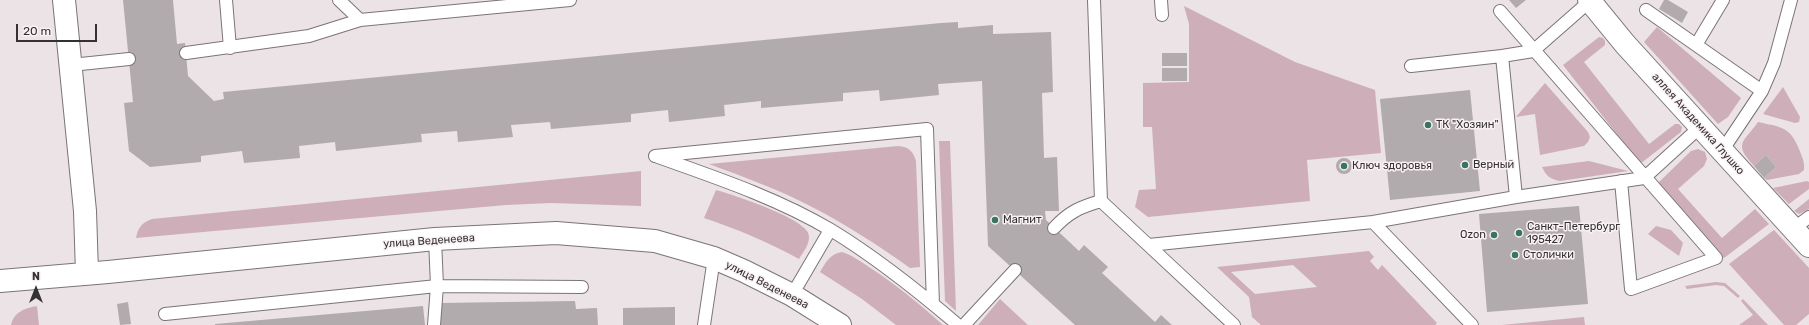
<!DOCTYPE html>
<meta charset="utf-8">
<style>
body{margin:0}
#map{position:relative;width:1809px;height:325px;overflow:hidden;background:#ebe3e6;font-family:Rubik,sans-serif}
canvas{display:block}
.north{position:absolute;left:16px;top:269px;width:40px;height:40px;-webkit-text-stroke:3px #f9f1f3;paint-order:stroke;rotate:0deg;font-size:11px;font-weight:700;line-height:16px;text-align:center;color:#343132}
.north::after{content:'';display:block;margin:auto;width:14px;height:18px;background:#343132;clip-path:polygon(50% 0,100% 100%,50% 72%,0 100%)}
.scale{position:absolute;left:16px;top:24px;width:81px;height:18px;box-sizing:border-box;border:2px solid #343132;border-top:0;padding-left:5px;font-size:12px;line-height:14px;white-space:nowrap;color:#343132;-webkit-text-stroke:3px #f9f1f3;paint-order:stroke}
</style>
<div id="map">
<canvas width="1809" height="325"></canvas>
<div class="north">N</div>
<div class="scale">20 m</div>
</div>
<script>
const c = document.querySelector('canvas').getContext('2d');
c.lineJoin = 'round';
function fillPath(path, color) { c.fillStyle = color; c.fill(path, 'evenodd'); }
function trace(path, color, width, dash) { c.strokeStyle = color; c.lineWidth = width; c.lineCap = dash ? 'butt' : 'round'; c.setLineDash(dash || []); c.stroke(path); }
function drawText(font, color, halo, rows, align = 'center') {
  c.font = font + ' Rubik,sans-serif'; c.lineWidth = 3; c.setLineDash([]); c.textBaseline = 'middle'; c.strokeStyle = halo; c.fillStyle = color; for (const [text, x, y, turn = 0] of rows) {
    c.save(); c.translate(x, y); c.rotate((+turn || 0) * Math.PI / 180); c.textAlign = isNaN(turn) ? turn : align; if (halo) c.strokeText(text, 0, 0); c.fillText(text, 0, 0); c.restore();
  }
}
fillPath(new Path2D(`
 M1184 6 1295 62 1375 90 1381 153 1307 160 1310 201 1148 217 1135 207 1139 190 1156 189 1152 127H1143V83L1189 82V24Z
 M1657 27 1741 98 1728 117 1718 124 1644 42Z
 M1599 37 1603 38 1605 41V45L1584 62 1649 144 1675 124H1679L1682 127 1681 132 1640 164 1563 65Z
 M1545 83 1588 132 1590 137 1588 142 1584 146 1540 155 1535 114 1516 117Z
 M1783 87 1800 117 1799 122 1795 123 1763 114Z
 M1758 122C1780 127 1790 126 1799 149 1802 157 1805 162 1804 170L1799 174 1767 180 1764 178 1776 167 1766 155 1754 166C1733 143 1743 143 1758 122Z
 M939 141H950L956 311 945 301Z
 M898 146C909 147 913 151 916 161L920 267 910 268C879 246 847 225 814 208 780 190 744 177 709 164Z
 M1698 149 1705 152 1707 159 1704 166 1678 189 1722 238 1755 209 1769 224 1724 258 1657 184 1691 151Z
 M1589 161 1628 171 1560 181C1550 179 1546 176 1542 167Z
 M641 171V206L551 203 506 205 136 238C138 227 142 223 152 219Z
 M1807 181 1809 182V189L1789 204 1773 188Z
 M716 190C734 195 797 216 807 231 813 240 804 251 799 259 768 242 737 229 704 218Z
 M1809 199V209L1799 214 1794 211Z
 M1656 226 1671 230 1683 243 1679 256 1648 234Z
 M1774 230 1809 268V314L1796 325H1784L1729 264Z
 M1369 251 1374 257 1370 261 1378 270 1382 265 1437 323 1435 325H1261L1252 317 1249 297 1217 267ZM1293 265 1317 287 1255 294 1231 272Z
 M842 252C852 255 860 261 869 267 895 284 920 304 943 325H896L862 299 820 272C826 262 830 254 842 252Z
 M1716 282 1725 283 1740 296 1738 298 1724 286 1716 285 1687 289 1685 286Z
 M1000 299 1028 325H978Z
 M1743 299 1768 325H1739L1753 315 1741 301Z
 M37 306 39 325H11C14 312 25 308 37 306Z
 M1584 317 1585 325H1502Z`), '#ceafb9');
fillPath(new Path2D(`
 M123 0H173L177 44 185 43 188 76 214 101 224 99 223 92 941 23 958 22V28L993 25V34L1051 32 1053 92 1042 93 1044 158 1057 157 1059 211H1045L1046 220 1079 251 1084 245 1108 267 1102 273 1155 322 1161 315 1172 325H1075L988 246 982 81 938 84 939 95 880 101 879 90 843 93V101L761 108V101L724 105 725 116 669 122 668 110 631 114V122L551 129 550 122 511 125 513 137 458 142 457 131 421 134 422 142 336 151 335 142 299 146 300 158 244 163 242 151 201 156V162L150 167 129 151 124 103 133 102Z
 M1509 0H1526L1516 8Z
 M1664 0H1668L1688 12 1682 23 1659 9Z
 M1162 53H1187V66H1162Z
 M1162 68H1187V81H1162Z
 M1470 90 1480 191 1390 200 1380 99Z
 M1766 155 1776 167 1764 178 1754 166Z
 M1336 166a8 8 0 1 1 16 0a8 8 0 1 1-16 0Z
 M1579 206 1588 304 1487 312 1479 214Z
 M575 301 576 309 597 308 598 325H439V303Z
 M128 302 131 324 120 325 117 304Z
 M423 306 425 325H215V324Z
 M675 307V325H623V308Z`), '#b2abad');
const lane = new Path2D(`
 M226 0 230 48
 M339 0 360 20
 M1094 0 1101 201 1234 325
 M1161 0 1162 15
 M1646 10 1762 91
 M1500 11 1716 258 1631 289 1621 181
 M1696 45 1723 0
 M186 53 309 36 360 20 570 0
 M71 65 129 59
 M1411 66 1502 56
 M1722 151 1762 91 1774 63 1791 0
 M655 156 927 129 933 304
 M658 157C717 178 777 198 831 230 877 258 917 290 958 325
 M1516 197 1502 56 1533 51 1590 1
 M1373 222 1516 197 1644 178 1700 127
 M1054 228C1069 212 1080 207 1101 201
 M1793 229 1809 217
 M1149 245 1373 222 1472 325
 M792 295 830 230
 M165 314 437 286 582 287
 M434 325 437 286 435 239
 M704 325 714 258
 M964 325 1015 270`);
const street = new Path2D(`
 M64 0 85 211 87 273
 M1589 0 1625 44 1809 246
 M0 281 108 272 435 239 556 233 655 241 714 258 744 271 792 295 840 325`);
trace(lane, '#7b7476', 14);
trace(street, '#7b7476', 24);
trace(lane, '#fff', 12);
trace(street, '#fff', 22);
for (const [x, y, r, color] of [
 [1428,125,4,"#387560"],
 [1465,165,4,"#387560"],
 [1344,166,4,"#387560"],
 [995,220,4,"#387560"],
 [1519,233,4,"#387560"],
 [1494,235,4,"#387560"],
 [1515,255,4,"#387560"]
]) { const dot = new Path2D(); dot.arc(x, y, r, 0, 2 * Math.PI); c.fillStyle = color; c.fill(dot); trace(dot, '#f9f1f3', 1.5); }
drawText('11px', '#343132', '#f9f1f3', [
 ["аллея Академика Глушко",1698,124,48],
 ["улица Веденеева",429,241,-4],
 ["улица Веденеева",767,285,27]
]);
drawText('11px', '#343132', '#f9f1f3', [
 ["ТК \"Хозяин\"",1436,125],
 ["Верный",1473,165],
 ["Ключ здоровья",1352,166],
 ["Магнит",1003,220],
 ["Санкт-Петербург",1527,227],
 ["195427",1527,240],
 ["Ozon",1486,235,"right"],
 ["Столички",1523,255]
], 'left');
</script>
